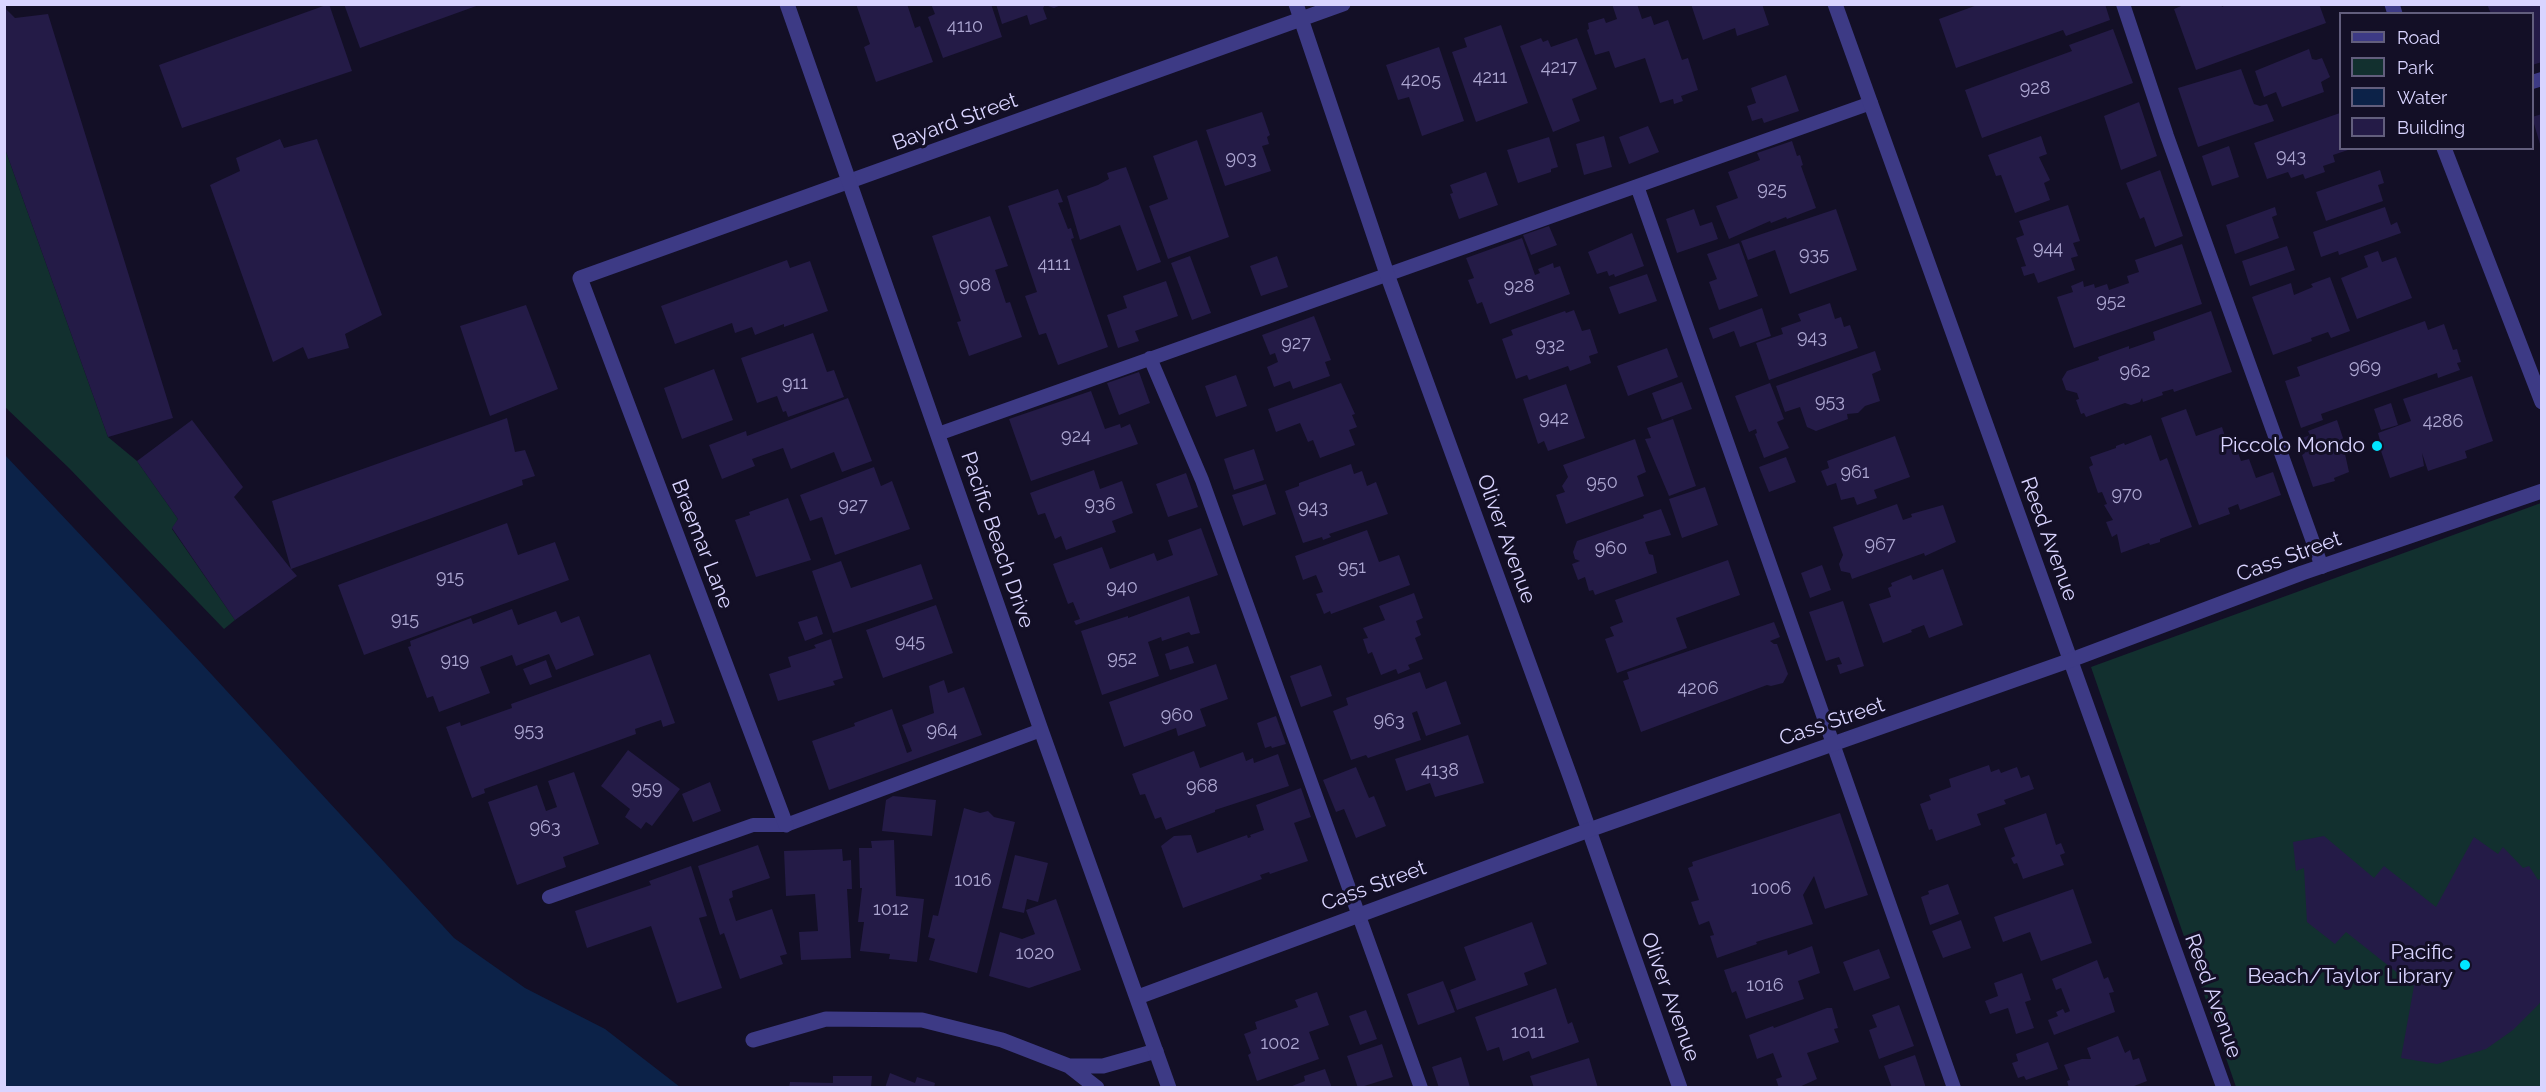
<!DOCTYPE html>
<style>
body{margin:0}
#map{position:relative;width:2546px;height:1092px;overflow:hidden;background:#130f26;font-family:Raleway,sans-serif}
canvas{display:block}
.frame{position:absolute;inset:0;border:6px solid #d9d4ff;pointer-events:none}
.legend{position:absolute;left:2339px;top:12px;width:195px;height:138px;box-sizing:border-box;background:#130f26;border:2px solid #625e7d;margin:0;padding:8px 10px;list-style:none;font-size:18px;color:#d9d4ff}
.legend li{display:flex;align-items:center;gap:12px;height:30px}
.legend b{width:30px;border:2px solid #625e7d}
</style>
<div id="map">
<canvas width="2546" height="1092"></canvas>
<div class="frame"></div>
<ul class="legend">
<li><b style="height:8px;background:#3d3a85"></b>Road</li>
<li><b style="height:16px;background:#12302f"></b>Park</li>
<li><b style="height:16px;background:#0c2248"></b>Water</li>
<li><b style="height:16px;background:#241b47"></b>Building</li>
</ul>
</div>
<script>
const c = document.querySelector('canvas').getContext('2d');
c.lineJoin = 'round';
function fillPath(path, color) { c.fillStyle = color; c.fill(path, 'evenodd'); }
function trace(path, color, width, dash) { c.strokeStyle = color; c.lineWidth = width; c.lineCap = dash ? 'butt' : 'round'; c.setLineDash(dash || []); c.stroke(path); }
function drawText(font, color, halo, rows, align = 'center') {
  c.font = font + ' Raleway,sans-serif'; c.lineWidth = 6; c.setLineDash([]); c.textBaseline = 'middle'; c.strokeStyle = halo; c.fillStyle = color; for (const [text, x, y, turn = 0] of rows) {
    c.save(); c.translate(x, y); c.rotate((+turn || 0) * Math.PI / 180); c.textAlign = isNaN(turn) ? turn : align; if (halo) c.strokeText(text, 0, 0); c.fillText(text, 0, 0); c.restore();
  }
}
fillPath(new Path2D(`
 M4 146 108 437 137 461 178 519 172 529 235 620 224 629 69 468 5 407Z
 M2541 503V1087H2236L2091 667Z`), '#12302f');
fillPath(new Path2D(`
 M5 455 190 651 454 938 525 988 605 1029 680 1087H5Z`), '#0c2248');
fillPath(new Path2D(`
 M329 4 352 71 182 128 159 65Z
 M344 4H479V5L360 48Z
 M856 4H907L915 28 920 26 933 62 876 82 864 47 870 44Z
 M931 4H991L1002 37 943 58 928 17 935 14Z
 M996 4H1061V5L1054 8 1045 5 1043 8 1047 19 1030 25 1027 15 1002 24Z
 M1612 4H1637L1642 19 1651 16 1654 25 1668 20 1682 60 1688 58 1698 90 1681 96 1683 101 1674 104 1673 99 1660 103 1645 58 1615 68 1609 51 1595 55 1587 30 1589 29 1588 23 1604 18 1606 23 1617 19Z
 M1691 4H1762L1769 25 1737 36 1735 28 1703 40Z
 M1980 4H2105L2110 20 2066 36 2063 30 1956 68 1939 19Z
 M2186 4H2221L2222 7 2227 4H2319L2326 23 2196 70 2174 9Z
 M2487 4H2540L2542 62 2532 65V14H2491Z
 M4 7 15 18 48 14 173 418 108 437 4 146Z
 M1501 25 1528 103 1476 122 1452 52 1467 47 1464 38Z
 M2113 29 2133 83 1982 138 1965 90 2072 51 2069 45Z
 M1541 38 1543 42 1548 40 1551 47 1577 38 1597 89 1572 99 1580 121 1553 132 1520 46Z
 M1439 47 1464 121 1422 136 1409 97 1398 100 1386 65Z
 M2309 49 2312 59 2316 60 2322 58 2330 77 2321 82 2324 92 2282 107 2276 92 2264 97 2255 71Z
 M2241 69 2254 104 2260 106 2267 104 2274 121 2198 147 2178 88Z
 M1786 75 1799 111 1764 123 1762 118 1752 121 1747 106 1756 103 1751 88Z
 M2139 102 2157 156 2121 170 2104 116Z
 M1262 112 1270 135 1267 137 1269 144 1262 146 1271 171 1225 186 1206 130Z
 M2340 113V148L2351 149 2333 155 2335 162 2323 166 2325 172 2305 179 2303 174 2291 178 2288 172 2267 179 2254 143Z
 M2542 114V143L2540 144 2532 117Z
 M1648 126 1659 152 1629 164 1619 137Z
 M1604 136 1612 167 1584 175 1576 144Z
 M2041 136 2047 154 2039 157 2050 180 2044 183 2050 200 2015 213 2001 175 1996 176 1988 155Z
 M1549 137 1558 167 1551 169V172L1518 183 1507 150Z
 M280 139 284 148 317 139 382 315 345 334 349 348 308 359 303 347 273 362 210 185 240 171 236 158Z
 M1197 140 1229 237 1168 259 1149 206 1168 199 1153 156Z
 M1792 141 1797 156 1800 155 1803 165 1801 166 1816 208 1787 219 1786 217 1771 223 1770 221 1729 239 1716 206 1738 198 1728 172 1760 160 1757 153Z
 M2229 146 2239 177 2212 186 2202 156Z
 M1126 167 1161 262 1137 271 1120 225 1080 240 1067 196 1098 185 1109 179 1107 173Z
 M2160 170 2183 236 2155 247 2144 217 2140 219 2126 183Z
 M2380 170 2384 183 2378 185 2383 201 2326 221 2316 192Z
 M1486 172 1498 205 1459 219 1450 194 1453 193 1450 185Z
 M1058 189 1063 202 1058 203 1068 229 1071 228 1074 238 1071 239 1108 347 1058 365 1046 333 1039 335 1025 296 1037 292 1008 206Z
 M2068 205 2080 241 2073 243 2078 256 2071 258 2075 270 2038 283 2034 273 2024 276 2021 267 2026 266 2016 238 2024 235 2019 221Z
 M2275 207 2277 215 2272 217 2279 238 2235 254 2226 225Z
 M2385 207 2391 225 2397 222 2401 233 2339 255 2338 251 2321 257 2313 232Z
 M1694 209 1700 226 1712 222 1718 239 1677 253 1666 219Z
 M1836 209 1857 270 1790 294 1775 250 1748 260 1741 241Z
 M990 216 1008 266 995 270 1006 303 1010 302 1022 337 969 356 957 322 961 321 932 236Z
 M1549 226 1557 245 1531 255 1523 235Z
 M1632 233 1644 266 1615 277 1614 274 1609 276 1607 271 1597 274 1588 252Z
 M1522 238 1535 275 1540 273 1538 269 1553 263 1554 268 1560 266 1570 294 1490 324 1482 302 1477 304 1468 280 1474 278 1466 258Z
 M1739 243 1758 296 1719 310 1709 282 1717 279 1707 254Z
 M2182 244 2202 304 2074 348 2057 297 2073 292 2071 286 2083 281 2084 287 2094 284 2095 288 2107 284 2109 290 2129 283 2127 276 2139 272 2135 260Z
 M2287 246 2295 270 2250 286 2242 261Z
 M2378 251 2382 262 2396 257 2412 298 2357 319 2341 278 2368 267 2364 256Z
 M1190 256 1211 313 1192 320 1171 263Z
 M1277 256 1288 287 1261 296 1250 266Z
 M787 260 790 268 810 261 828 311 784 327V324L755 335 752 327 735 333 732 323 675 344 661 306Z
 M1647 274 1657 301 1619 314 1609 287Z
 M2330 277 2350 331 2331 338 2328 332 2311 338 2312 341 2273 355 2252 297 2291 283 2294 295 2313 287 2311 284Z
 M1166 281 1178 316 1135 331 1139 341 1118 348 1107 315 1127 308 1123 296Z
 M1830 303 1835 319 1841 317 1844 327 1850 325 1858 348 1769 380 1756 343 1783 334 1781 328 1801 321 1798 314Z
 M526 305 558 389 490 416 460 326Z
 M1762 308 1771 336 1740 347 1734 331 1713 339 1709 328Z
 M1574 310 1582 331 1590 329 1598 353 1589 356 1591 363 1570 371 1568 366 1529 380 1527 375 1516 379 1502 339 1513 335 1511 330 1565 311 1566 313Z
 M2211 311 2232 372 2174 392 2173 389 2162 392 2163 395 2143 402 2142 398 2140 402 2131 405 2125 403 2086 417 2084 413 2081 414 2076 400 2079 399 2077 393 2066 390 2062 379 2067 371 2099 360 2098 357 2129 346V349L2155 340 2153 332Z
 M1314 316 1331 360 1325 362 1330 376 1293 389 1290 381 1274 387 1267 367 1278 362 1275 353 1270 355 1262 335Z
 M2425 321 2428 330 2444 324 2453 350 2457 349 2461 362 2457 363 2460 370 2438 378 2437 373 2321 414 2323 420 2301 428 2285 381 2300 376 2297 367Z
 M813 333 827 372 834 370 844 397 788 417 786 411 783 412 777 396 757 403 741 358Z
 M1667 348 1678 377 1628 396 1617 366Z
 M1875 351 1881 370 1872 374 1880 401 1865 406 1858 413 1847 414 1848 419 1816 431 1807 427 1800 407 1785 412 1776 386Z
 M714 369 733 420 682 439 664 388Z
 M1139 372 1150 403 1119 415 1107 383Z
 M1236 375 1247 406 1216 417 1205 386Z
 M2472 376 2493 441 2465 451 2467 458 2428 471 2422 453 2424 466 2390 478 2379 445 2381 444 2378 433 2411 421 2403 399Z
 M1682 382 1692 409 1662 420 1652 393Z
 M1341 383 1355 414 1352 415 1357 427 1349 430 1355 445 1320 458 1313 440 1308 442 1300 423 1276 432 1268 409Z
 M1770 383 1784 419 1777 422 1789 448 1764 458 1755 434 1757 433 1756 429 1749 432 1735 396Z
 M1566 384 1585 438 1548 451 1544 441 1538 444 1523 399Z
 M1091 391 1105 429 1120 424 1121 428 1130 424 1138 444 1031 481 1009 419Z
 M848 398 872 461 842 472 834 452 791 469 783 448 752 459 755 466 722 479 709 445 746 431 747 436Z
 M2391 403 2398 425 2381 430 2374 409Z
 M2186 409 2196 436 2222 427 2227 443 2234 441 2241 461 2249 459 2256 478 2273 472 2281 495 2240 510 2238 504 2228 508 2230 514 2199 525 2161 418Z
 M507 418 515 452 525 450 535 476 522 480 523 485 291 569 297 576 235 620 172 528 178 519 137 461 192 420 243 487 234 497 291 569 272 501Z
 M1673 419 1696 486 1669 496 1645 439 1651 438 1647 428Z
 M2337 420 2348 453 2345 454 2349 472 2334 478 2335 481 2313 487 2302 455 2305 453 2300 439 2310 435 2308 431Z
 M2151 435 2160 461 2167 458 2192 527 2160 539V542L2150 545 2149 543 2121 553 2117 534 2112 537 2106 522 2113 520 2104 505 2107 504 2102 492 2098 493 2089 467 2093 465 2090 457 2116 448V446L2124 443 2125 445Z
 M1895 436 1910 477 1874 490 1877 498 1857 505 1854 497 1841 500 1836 483 1827 486 1821 471 1829 468 1827 461Z
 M1635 439 1646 472 1637 476 1644 496 1566 524 1556 495 1565 492 1562 486 1568 477 1563 465Z
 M1254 449 1264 480 1234 490 1224 459Z
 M1786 457 1796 482 1769 492 1759 467Z
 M1351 464 1354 474 1362 471 1367 486 1376 482 1388 514 1329 534 1331 537 1323 540 1322 537 1303 543 1285 491 1299 486V483Z
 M874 467 881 486 892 481 910 529 835 555 822 517 810 521 800 495Z
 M1094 470 1100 489 1122 481 1133 513 1112 521 1116 532 1066 550 1061 536 1055 539 1045 513 1038 515 1030 493Z
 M1186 473 1198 507 1168 517 1156 484Z
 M1266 484 1276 514 1243 526 1232 495Z
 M1705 487 1718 525 1682 538 1669 499Z
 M788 498 811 560 756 577 735 520 750 515 749 512Z
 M1897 504 1903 520 1912 517 1911 514 1943 505 1956 542 1925 556 1924 553 1852 579 1850 573 1841 571 1839 564 1843 555 1833 527Z
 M1661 509 1671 535 1645 542 1649 554 1653 555 1657 573 1595 595 1593 590 1589 591 1585 577 1578 580 1572 564 1580 561 1575 559 1573 552 1577 541 1644 518 1643 515Z
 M507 523 518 555 555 542 569 580 364 655 338 585Z
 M1201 528 1218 575 1076 625 1074 621 1080 619 1073 602 1068 604 1053 564 1102 547 1110 569 1154 553 1157 561 1173 555 1168 540Z
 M1367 530 1379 562 1399 555 1410 585 1331 614 1330 611 1324 614 1316 594 1323 592 1316 575 1303 580 1295 556Z
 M1728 560 1740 595 1676 618 1687 648 1617 673 1605 639 1614 636 1610 627 1623 622 1615 600Z
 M841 561 851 588 921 564 933 599 833 633 812 571Z
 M1822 565 1831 590 1810 598 1801 573Z
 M1943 569 1963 625 1929 638 1924 625 1911 630 1912 632 1883 643 1869 604 1891 597 1888 588 1892 586 1891 583 1911 575 1913 580Z
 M1414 593 1423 618 1416 621 1421 635 1415 638 1423 659 1408 665 1410 669 1398 674 1396 669 1381 675 1372 652 1368 654 1363 639 1368 638 1363 628 1385 620 1379 606Z
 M1189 596 1200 633 1191 635 1189 632 1162 641 1161 637 1148 642 1159 676 1102 695 1081 631 1128 616V618Z
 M1843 601 1864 666 1840 674 1837 665 1842 664 1839 657 1826 661 1809 612Z
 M936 605 953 653 883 678 866 630Z
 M512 609 518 625 556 611 561 623 579 616 594 655 556 670 549 654 516 666 512 655 480 667 490 693 439 712 433 696 427 698 408 647 411 646 410 641 471 618 473 624Z
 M817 616 823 634 805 641 798 622Z
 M1774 622 1780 637 1770 641 1774 644H1777L1788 674 1783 683 1771 686 1767 685 1641 732 1623 681 1629 679 1627 672Z
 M831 639 843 678 833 681 835 685 778 701 769 674 791 667 788 657 816 648 814 645Z
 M1188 646 1194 663 1170 670 1165 654Z
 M650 654 675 723 663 727 661 720 635 729 636 734 484 789 485 793 472 798 446 727 460 722 461 726 512 708 511 704Z
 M546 660 552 677 530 685 523 669Z
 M1216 664 1228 699 1200 709 1206 726 1178 736 1176 728 1124 747 1109 702Z
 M1321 665 1332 696 1301 707 1290 676Z
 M1420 672 1426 689 1446 681 1461 724 1426 736 1417 711 1412 713 1421 740 1368 758 1366 755 1351 760 1333 711 1348 705 1346 698Z
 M944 680 948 693 964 687 982 735 829 790 812 741 855 726 854 723 892 709 907 753 912 751 902 725 934 713 929 686Z
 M1276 716 1286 744 1272 748 1271 746 1265 748 1257 723Z
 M1468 735 1484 783 1435 797 1430 783 1406 791 1395 759Z
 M628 750 680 789 652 826 646 822 641 829 625 817 630 809 601 786Z
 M1194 751 1200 768 1243 752 1246 761 1253 758 1254 763 1278 754 1289 786 1215 810V812L1166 830 1161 817 1155 819 1145 794 1140 795 1132 774Z
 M1989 765 1991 772 1999 769 2001 773 2017 767 2021 778 2029 775 2034 789 2004 800 2006 804 1977 814 1981 825 1936 841 1932 829 1929 830 1920 804 1931 800 1929 795 1951 787 1949 779Z
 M1356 767 1369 798 1374 796 1386 826 1356 838 1344 809 1336 812 1323 780Z
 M574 772 599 844 563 857 566 867 517 885 488 802 537 785 546 811 557 807 548 781Z
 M710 782 721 811 693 822 682 794Z
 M1301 788 1311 817 1294 823 1308 861 1270 874 1269 872 1260 875 1262 879 1183 908 1161 846 1174 836 1191 835 1197 853 1247 835 1248 838 1251 837 1250 835 1264 830 1256 805Z
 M893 796 936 800 932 836 882 831 886 800Z
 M964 808 980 813 988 811 994 817 1015 822 977 973 929 960 935 939 928 937 933 915 938 916Z
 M1840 813 1868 895 1825 909 1814 876 1803 895 1813 924 1756 942 1757 944 1717 958 1710 936 1714 935 1709 921 1699 925 1691 902 1699 900 1688 868 1693 866 1692 862Z
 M2046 813 2056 845 2061 843 2065 853 2060 855 2064 865 2023 879 2017 863 2014 864 2011 858 2015 856 2004 828Z
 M2324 836 2374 878 2384 866 2436 907 2474 837 2498 854 2503 847 2523 868 2529 866 2538 880 2542 878V999L2539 1004 2513 1030 2486 1049 2437 1064 2401 1058 2414 986 2346 932 2335 944 2307 922 2304 868 2296 871 2293 842Z
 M894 840 896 896 924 899 917 962 889 959 890 954 860 951 864 922H858L862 888H860L859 848H872L871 841Z
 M758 845 770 878 732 891 733 897 729 899 736 921 772 909 787 954 780 956 783 964 740 979 724 933 720 935 698 866Z
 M842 849 843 861 851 860 852 889H847L851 958 801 960 799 932 818 931 815 894 786 896 784 851Z
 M1015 855 1048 863 1038 902 1027 899 1024 913 1002 908Z
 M691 866 707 916 699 918 722 988 677 1003 651 926 587 948 575 911 651 885 649 881Z
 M1948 884 1959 914 1930 925 1921 897 1929 894 1928 891Z
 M2073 889 2092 943 2041 961 2030 932 2003 942 1994 917Z
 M1056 899 1081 970 1029 988 989 976 1000 932 1022 939 1035 934 1026 910Z
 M1961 920 1971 948 1943 958 1932 931Z
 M1532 922 1547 964 1524 973 1528 985 1457 1010 1450 990 1476 980 1464 947Z
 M1812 946 1820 973 1798 981 1804 999 1746 1019 1736 991 1732 993 1724 970 1787 950 1788 955Z
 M1879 949 1890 978 1854 991 1843 962Z
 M2097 960 2104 979 2108 977 2114 992 2109 993 2115 1012 2054 1035 2048 1020 2058 1016 2056 1012 2063 1009 2065 1013 2070 1011 2061 988 2056 990 2052 979Z
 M2022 973 2031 1000 2025 1002 2034 1028 2016 1034 2008 1008 1990 1014 1985 1001 1998 996 1994 983Z
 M1443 981 1455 1012 1418 1025 1407 994Z
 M1556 988 1568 1024 1572 1022 1579 1042 1532 1059 1529 1051 1503 1061 1499 1047 1487 1051 1475 1017Z
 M1317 992 1329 1025 1309 1032 1319 1059 1257 1081 1248 1055 1251 1053 1244 1034 1257 1029 1255 1022 1298 1007 1295 1000Z
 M1899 1005 1914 1046 1879 1059 1869 1030 1877 1027 1872 1015Z
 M1827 1008H1832L1838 1028 1834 1029 1839 1042 1807 1053 1817 1079 1797 1088H1779L1776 1079 1782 1077 1773 1053 1757 1059 1749 1035 1773 1026 1774 1028Z
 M1366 1010 1377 1039 1360 1045 1349 1016Z
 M2118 1036 2125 1053 2130 1050 2133 1060 2139 1058 2147 1081 2129 1088H2069L2067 1081 2070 1080 2064 1065 2082 1059H2091L2087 1048Z
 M2048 1042 2058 1069 2026 1080 2024 1076 2018 1078 2012 1063 2018 1061 2016 1054Z
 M1382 1044 1393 1077 1358 1088 1347 1056Z
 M1915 1055 1926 1088H1892L1884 1066Z
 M1461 1057 1470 1087 1439 1088 1432 1067Z
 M1589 1058 1598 1088H1534L1530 1076Z
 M1325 1069 1332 1088H1287L1305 1081 1304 1076Z
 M890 1073 915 1083 917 1077 935 1083 934 1088H885Z
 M833 1076H872L871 1088H789L790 1082 833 1083Z`), '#241b47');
trace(new Path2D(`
 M2123 4 2167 136 2322 567
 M2532 82 2542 79
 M1637 186 1954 1088
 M1150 358 1202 480 1421 1088
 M938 434 1871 103
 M549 897 753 825H786L1041 730`), '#3d3a85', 14);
trace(new Path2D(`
 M1296 4 1387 274 1571 779 1680 1088
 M1835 4 2224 1088
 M2392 4 2395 14
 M2444 148 2542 402
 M786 825 580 278 1343 4
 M753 1040 826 1019 922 1020 1002 1040 1069 1066H1103L1156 1051
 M1069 1066 1097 1088`), '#3d3a85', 15);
trace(new Path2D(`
 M787 4 1041 730 1169 1088
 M1138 997 1589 830 2071 660 2302 573 2542 491`), '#3d3a85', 15);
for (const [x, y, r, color] of [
 [2377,446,6,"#00e5ff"],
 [2465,965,6,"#00e5ff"]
]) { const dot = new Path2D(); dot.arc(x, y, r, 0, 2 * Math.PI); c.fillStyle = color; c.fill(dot); trace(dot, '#130f26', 2); }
drawText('18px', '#aca6d1', null, [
 ["4110",965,27],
 ["4217",1559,68],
 ["4211",1490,78],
 ["4205",1421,81],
 ["928",2035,89],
 ["943",2291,157],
 ["903",1241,159],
 ["925",1772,190],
 ["944",2048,249],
 ["935",1814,255],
 ["4111",1054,265],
 ["908",975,286],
 ["928",1519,287],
 ["952",2111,302],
 ["943",1812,338],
 ["927",1296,344],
 ["932",1550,346],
 ["969",2365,368],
 ["962",2135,372],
 ["911",795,384],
 ["953",1830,402],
 ["942",1554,419],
 ["4286",2443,422],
 ["924",1076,437],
 ["961",1855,473],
 ["950",1602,483],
 ["970",2127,495],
 ["936",1100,505],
 ["927",853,506],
 ["943",1313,508],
 ["967",1880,545],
 ["960",1611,549],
 ["951",1352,568],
 ["915",450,578],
 ["940",1122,588],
 ["915",405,620],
 ["945",910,642],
 ["952",1122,659],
 ["919",455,661],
 ["4206",1698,689],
 ["960",1177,716],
 ["963",1389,721],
 ["953",529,731],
 ["964",942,731],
 ["4138",1440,771],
 ["968",1202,787],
 ["959",647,789],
 ["963",545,828],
 ["1016",973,881],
 ["1006",1771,889],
 ["1012",891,910],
 ["1020",1035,954],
 ["1016",1765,986],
 ["1011",1528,1033],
 ["1002",1280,1044]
]);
drawText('21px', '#d9d4ff', '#130f26', [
 ["Bayard Street",955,122,-20],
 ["Oliver Avenue",1506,539,70],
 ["Reed Avenue",2049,539,70],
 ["Pacific Beach Drive",997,540,71],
 ["Braemar Lane",702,544,69],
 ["Cass Street",2289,557,-20],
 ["Cass Street",1832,722,-19],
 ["Cass Street",1374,886,-20],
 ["Reed Avenue",2213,996,70],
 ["Oliver Avenue",1670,997,70]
]);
drawText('21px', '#d9d4ff', '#130f26', [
 ["Piccolo Mondo",2365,446],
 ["Pacific",2453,953],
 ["Beach/Taylor Library",2453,977]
], 'right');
</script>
